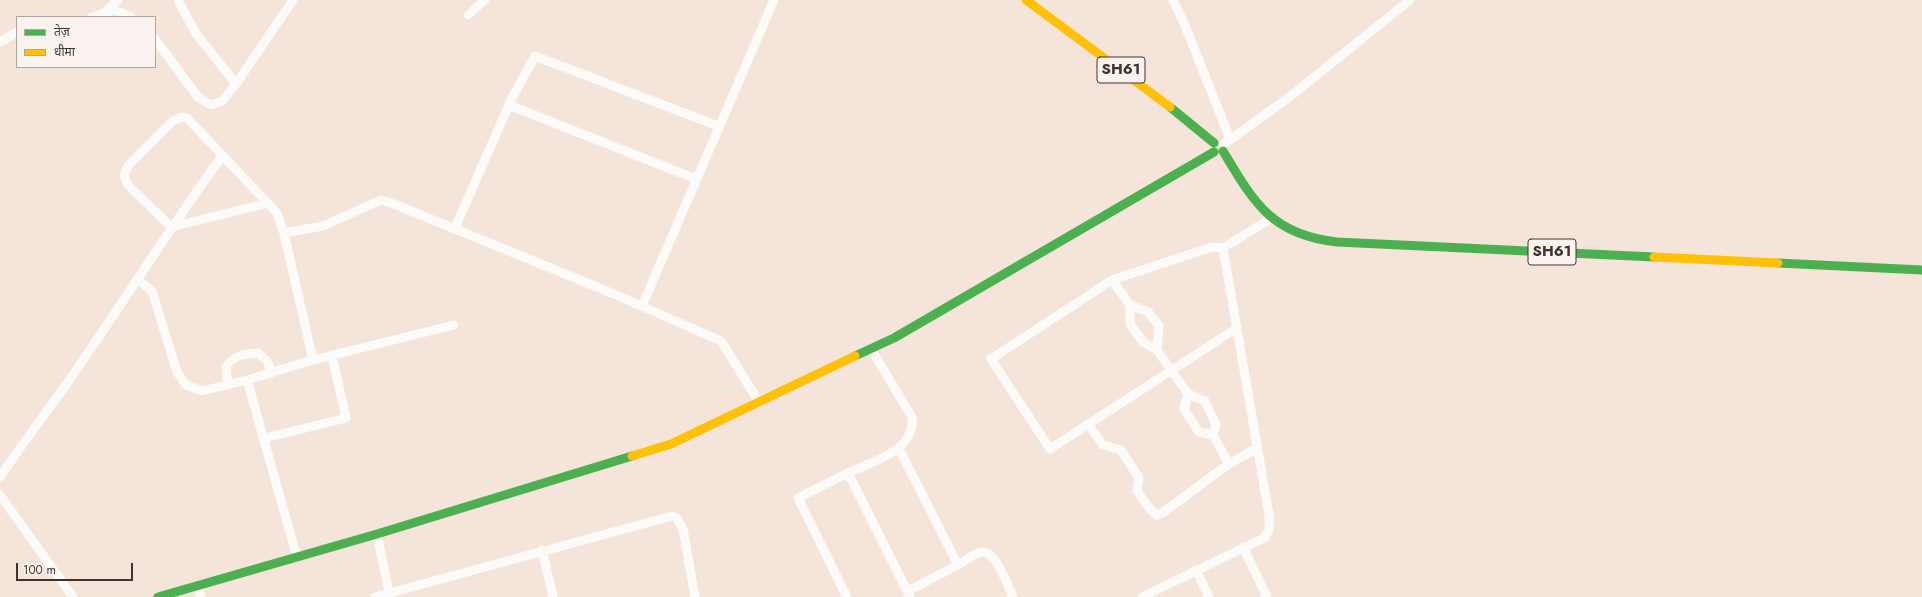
<!DOCTYPE html>
<meta charset="utf-8">
<style>
body{margin:0}
#map{position:relative;width:1922px;height:597px;overflow:hidden;background:#f4e4da;font-family:Jost,"Noto Sans Devanagari",sans-serif}
canvas{display:block}
.legend{position:absolute;left:16px;top:16px;width:140px;height:52px;box-sizing:border-box;background:#faf2ee;border:1px solid #b0a6a0;margin:0;padding:5px 7px;list-style:none;font-size:12px;color:#42342c}
.legend li{display:flex;align-items:center;gap:8px;height:20px}
.legend b{width:20px;border:1px solid #b0a6a0}
.scale{position:absolute;left:16px;top:563px;width:117px;height:18px;box-sizing:border-box;border:2px solid #42342c;border-top:0;padding-left:5px;font-size:12px;line-height:14px;white-space:nowrap;color:#42342c;-webkit-text-stroke:3px #faf2ee;paint-order:stroke}
</style>
<div id="map">
<canvas width="1922" height="597"></canvas>
<ul class="legend">
<li><b style="height:5px;background:#4caf50"></b>तेज़</li>
<li><b style="height:5px;background:#ffc107"></b>धीमा</li>
</ul>
<div class="scale">100 m</div>
</div>
<script>
const c = document.querySelector('canvas').getContext('2d');
c.lineJoin = 'round';
function trace(path, color, width, dash) { c.strokeStyle = color; c.lineWidth = width; c.lineCap = dash ? 'butt' : 'round'; c.setLineDash(dash || []); c.stroke(path); }
function drawText(font, color, halo, rows, align = 'center') {
  c.font = font + ' Jost,sans-serif'; c.lineWidth = 3; c.setLineDash([]); c.textBaseline = 'middle'; c.strokeStyle = halo; c.fillStyle = color; for (const [text, x, y, turn = 0] of rows) {
    c.save(); c.translate(x, y); c.rotate((+turn || 0) * Math.PI / 180); c.textAlign = isNaN(turn) ? turn : align; if (halo) c.strokeText(text, 0, 0); c.fillText(text, 0, 0); c.restore();
  }
}
trace(new Path2D(`
 M178 0 195 32 236 84
 M1173 0 1184 23 1230 139
 M106 11 118 0
 M468 15 485 0
 M92 17 114 10 131 17
 M155 39 198 97 211 105 222 101 236 84 293 0
 M0 42 17 32
 M509 105 696 179
 M1224 144 1292 95 1410 0
 M268 203 171 227 128 185 124 175 128 166 173 121 181 117 187 118 277 213 284 233
 M455 228 511 100 535 56 718 126
 M1223 248 1212 247 1112 280 991 359 1050 449 1237 328
 M137 279 152 291 177 372 186 385 202 391 247 380 313 360 284 233 323 226 381 200 394 204 614 294 721 341 759 402
 M1112 280 1130 305 1148 312 1159 326 1157 350 1188 394 1205 401 1216 425 1213 435 1229 464
 M1130 305V324L1143 342 1157 350
 M642 306 774 0
 M871 349 912 417C916 451 873 461 848 473L910 597
 M313 360 454 325
 M247 380 297 557
 M228 385 226 367C234 355 244 354 258 353L267 361 272 373
 M1188 394 1184 409 1199 432 1213 435
 M1088 424 1103 445 1121 450 1139 478 1137 491 1149 508 1157 515 1162 513 1229 464 1257 448
 M265 438 346 418 332 356
 M899 449 958 565C965 561 975 552 983 552 996 552 1008 586 1013 597
 M0 477C20 447 42 418 63 389 117 312 167 232 222 156
 M0 495 73 597
 M377 534 390 597
 M1243 547 1267 597
 M542 550 553 597
 M1196 570 1209 597
 M198 586 201 597
 M908 591 958 565
 M375 597 672 516 677 518 683 529 695 597
 M847 597 798 498 848 473
 M1142 597 1264 538 1269 530V515L1223 248 1270 219`), '#fdfbf9', 9);
trace(new Path2D(`
 M1170 107 1214 143
 M1223 151C1254 203 1272 235 1337 242L1654 257
 M1778 263 1922 270
 M855 356 894 338 1214 152
 M158 597 377 534 632 456`), '#4caf50', 9);
trace(new Path2D(`
 M1026 0 1170 107
 M1654 257 1778 263
 M632 456 671 444 855 356`), '#ffc107', 9);
for (const [x, y, w] of [
 [1121,70,48],
 [1552,252,48]
]) { const box = new Path2D(); box.roundRect(x - w / 2, y - 13, w, 26, 3); c.fillStyle = '#faf2ee'; c.fill(box); trace(box, '#42342c', 1); }
drawText('bold 15px', '#42342c', null, [
 ["SH61",1121,70],
 ["SH61",1552,252]
]);
</script>
